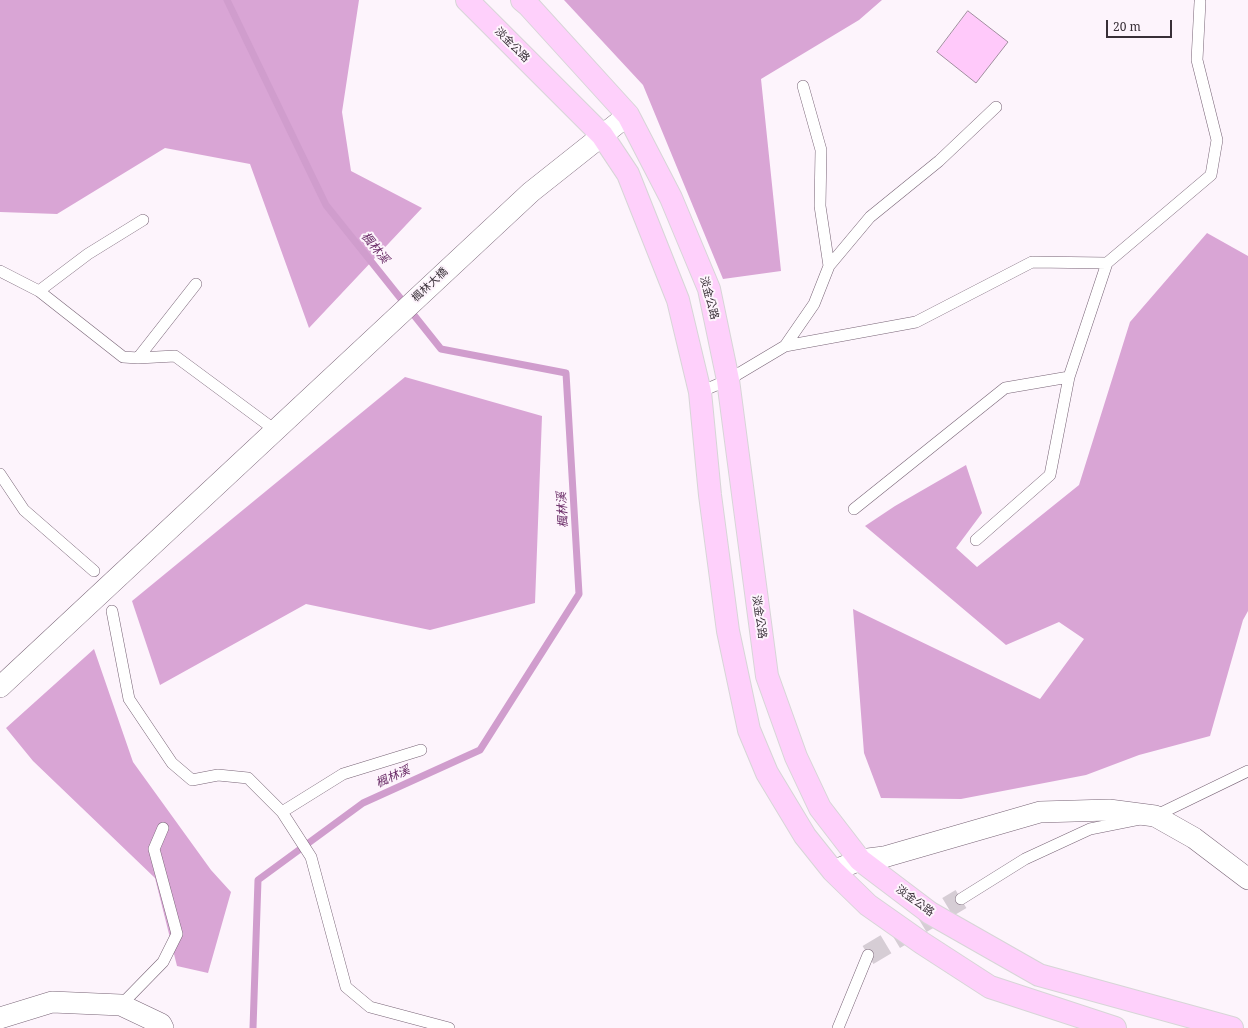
<!DOCTYPE html>
<meta charset="utf-8">
<style>
body{margin:0}
#map{position:relative;width:1248px;height:1028px;overflow:hidden;background:#fdf4fc;font-family:"Noto Serif",serif}
canvas{display:block}
.scale{position:absolute;left:1106px;top:20px;width:66px;height:18px;box-sizing:border-box;border:2px solid #382f37;border-top:0;padding-left:5px;font-size:12px;line-height:14px;white-space:nowrap;color:#382f37;-webkit-text-stroke:3px #fdf4fc;paint-order:stroke}
</style>
<div id="map">
<canvas width="1248" height="1028"></canvas>
<div class="scale">20 m</div>
</div>
<script>
const c = document.querySelector('canvas').getContext('2d');
c.lineJoin = 'round';
function fillPath(path, color) { c.fillStyle = color; c.fill(path, 'evenodd'); }
function trace(path, color, width, dash) { c.strokeStyle = color; c.lineWidth = width; c.lineCap = dash ? 'butt' : 'round'; c.setLineDash(dash || []); c.stroke(path); }
function drawText(font, color, halo, rows, align = 'center') {
  c.font = font + ' "Noto Serif","Noto Sans TC",serif'; c.lineWidth = 4; c.setLineDash([]); c.textBaseline = 'middle'; c.strokeStyle = halo; c.fillStyle = color; for (const [text, x, y, turn = 0] of rows) {
    c.save(); c.translate(x, y); c.rotate((+turn || 0) * Math.PI / 180); c.textAlign = isNaN(turn) ? turn : align; if (halo) c.strokeText(text, 0, 0); c.fillText(text, 0, 0); c.restore();
  }
}
fillPath(new Path2D(`
 M0 0H359L342 112 351 171 422 208 309 328 250 164 165 148 57 214 0 212Z
 M564 0H882L859 20 761 79 781 271 723 279 643 85Z
 M1207 233 1248 256V611L1243 620 1210 736 1139 755 1086 775 961 799 881 798 864 753 853 609 1040 699 1084 639 1059 622 1006 645 865 526 895 506 966 465 982 513 956 548 977 567 1079 485 1130 322Z
 M405 377 542 416 535 603 430 630 306 604 160 685 132 601Z
 M94 649 133 762 211 870 231 892 208 973 177 966 155 878 33 761 6 728Z`), '#d9a5d5');
trace(new Path2D(`
 M227 0 326 205 441 349 566 373 579 594 480 750 363 803 258 880 253 1028`), '#d09dcd', 7);
const building = new Path2D(`
 M968 11 1008 42 976 83 937 52Z`);
fillPath(building, '#ffc9fa');
trace(building, '#a18d9f', 1);
trace(new Path2D(`
 M868 955 961 899`), '#d6cdd5', 21, [21, 10]);
const lane = new Path2D(`
 M803 86 821 150 820 206 829 266
 M0 271 39 291 123 357 138 358 175 356 275 430
 M39 291 88 254 143 220
 M785 346 814 304 829 266 870 217 939 161 996 107
 M138 358 196 284
 M700 392 728 380 785 346 916 322 1032 262 1107 263 1211 175 1217 140 1197 60 1200 2
 M0 474 24 510 94 571
 M854 509 1005 388 1069 377 1107 263
 M976 540 1050 475 1069 377
 M112 611 129 699 172 763 192 780 218 775 248 778 282 812 311 857 346 987 370 1007 449 1028
 M282 812 343 774 421 750
 M961 899 1025 859 1090 829 1155 816 1248 771
 M121 1005 163 962 177 934 154 849 163 828
 M838 1028 868 955`);
const street = new Path2D(`
 M0 687 531 192 628 115
 M833 871 860 860 884 857 1040 812 1109 810 1155 816 1194 838 1248 879
 M0 1018 52 1002 121 1005 161 1024 163 1028`);
const primary = new Path2D(`
 M467 0 602 135 628 174 678 300 700 392 710 495 728 631 749 730 767 773 805 836 833 871 868 905 922 943 990 987 1115 1028
 M522 0 528 5 628 115 671 198 709 289 728 380 767 676 796 757 820 808 860 860 930 913 1039 975 1232 1028`);
trace(lane, '#786476', 12);
trace(street, '#786476', 22);
trace(primary, '#d7d5d7', 24);
trace(lane, '#fff', 11);
trace(street, '#fff', 21);
trace(primary, '#fed0fb', 22);
drawText('11px', '#382f37', '#fdf4fc', [
 ["淡金公路",512,45,45],
 ["楓林大橋",430,285,-43],
 ["淡金公路",709,298,75],
 ["淡金公路",759,617,82],
 ["淡金公路",915,901,36]
]);
drawText('italic 12px', '#6a2c67', '#fdf4fc', [
 ["楓林溪",375,248,51],
 ["楓林溪",563,510,-93],
 ["楓林溪",393,777,-24]
]);
</script>
